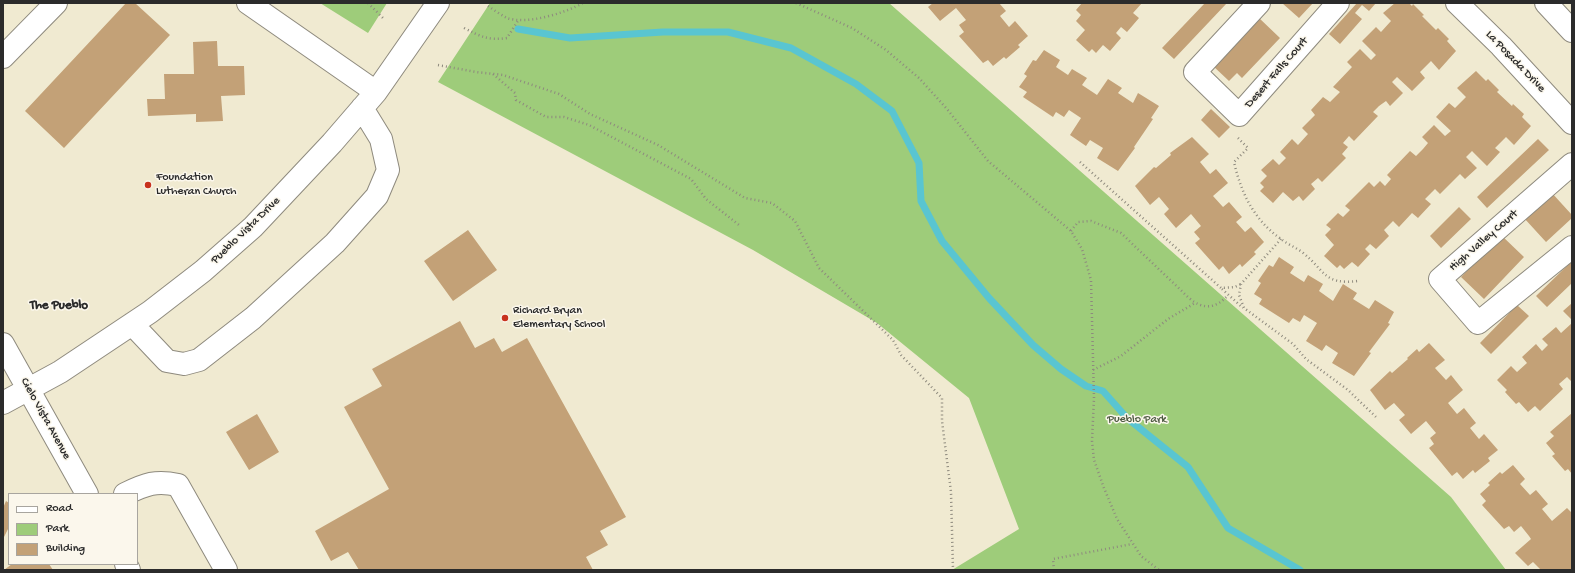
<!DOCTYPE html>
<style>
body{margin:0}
#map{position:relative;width:1575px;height:573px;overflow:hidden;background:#f0ead1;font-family:"Gochi Hand",sans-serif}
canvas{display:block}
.frame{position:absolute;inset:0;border:4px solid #2b2b2b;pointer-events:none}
.legend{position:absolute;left:8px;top:493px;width:130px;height:72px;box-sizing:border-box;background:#fbf7ec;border:1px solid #a8a59f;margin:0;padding:5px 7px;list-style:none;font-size:12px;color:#2b2b2b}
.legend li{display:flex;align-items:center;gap:8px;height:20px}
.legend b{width:20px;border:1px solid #a8a59f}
</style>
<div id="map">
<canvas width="1575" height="573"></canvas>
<div class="frame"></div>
<ul class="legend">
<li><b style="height:5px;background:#fff"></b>Road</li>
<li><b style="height:11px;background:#9ecc7a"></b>Park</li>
<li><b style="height:11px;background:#c3a177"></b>Building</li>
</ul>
</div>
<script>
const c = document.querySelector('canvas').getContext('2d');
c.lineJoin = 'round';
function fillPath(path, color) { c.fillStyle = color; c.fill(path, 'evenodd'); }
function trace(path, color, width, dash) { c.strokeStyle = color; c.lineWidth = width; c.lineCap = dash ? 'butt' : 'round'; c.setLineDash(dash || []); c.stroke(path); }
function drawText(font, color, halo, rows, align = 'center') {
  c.font = font + ' "Gochi Hand",sans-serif'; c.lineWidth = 3; c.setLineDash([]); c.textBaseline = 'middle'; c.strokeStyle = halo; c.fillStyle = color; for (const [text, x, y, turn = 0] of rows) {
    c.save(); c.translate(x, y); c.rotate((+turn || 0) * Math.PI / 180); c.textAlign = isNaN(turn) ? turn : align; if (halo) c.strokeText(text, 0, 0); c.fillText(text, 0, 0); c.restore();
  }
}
fillPath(new Path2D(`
 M320 3H387L368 33Z
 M490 3H889L1451 497 1506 570H952L1019 529 969 398 877 323 753 250 438 82Z`), '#9ecc7a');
trace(new Path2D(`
 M518 29 570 38 663 32H728L791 48 856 84 892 111 919 163 921 201 942 241 989 298 1033 345 1061 369 1086 386 1103 391 1127 418 1188 467 1228 528 1300 570`), '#59c5d1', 7);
fillPath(new Path2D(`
 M126 3H135L170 35 64 148 25 111Z
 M933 3H999L1006 11 1000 16 1009 27 1015 21 1028 36 1018 45 1020 47 1006 59 1004 57 993 66 988 60 983 63 959 36 964 32 959 25 966 20 956 8 940 21 928 7Z
 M1082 3H1142L1133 13 1139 18 1127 32 1121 27 1116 33 1121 38 1110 51 1103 45 1096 53 1092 49 1089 52 1076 40 1085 30 1076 21 1081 15 1076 10Z
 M1205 3H1227L1174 59 1162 48Z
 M1282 3H1313L1299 18Z
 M1357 3H1376L1369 11 1362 5 1355 13 1362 19 1340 44 1329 34Z
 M1395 3H1409L1412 6 1413 4 1424 15 1422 16 1436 30 1438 28 1449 39 1447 41 1456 51 1439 70 1431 61 1420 72 1425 78 1412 91 1397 77 1392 82 1403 93 1390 106 1386 101 1379 106 1373 112 1378 116 1354 141 1349 136 1343 143 1348 147 1342 154 1346 158 1322 182 1318 178 1311 184 1315 189 1303 201 1299 196 1293 201 1283 192 1273 203 1260 191 1264 187 1260 183 1267 176 1261 170 1273 159 1279 165 1286 158 1280 152 1292 139 1298 145 1308 134 1302 128 1315 115 1311 110 1323 97 1330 102 1340 92 1333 87 1352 67 1347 62 1360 49 1371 60 1376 55 1362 41 1376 27 1381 32 1391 21 1383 13Z
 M1258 17 1280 38 1242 78 1237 73 1229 81 1212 65Z
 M217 41 218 66H244L245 95 221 96 223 121 196 122V114L148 116 147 99H165L164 74H194L193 42Z
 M1044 50 1060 60 1056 67 1068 75 1072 69 1087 78 1082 85 1097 95 1108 79 1122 88 1118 93 1133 103 1138 93 1159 106 1151 118 1153 119 1134 147 1135 148 1118 171 1097 158 1103 148 1090 140 1086 146 1070 135 1081 118 1069 110 1064 117 1056 112 1053 117 1023 97 1027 92 1019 87 1027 76 1024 74 1033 60 1036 61Z
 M1476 71 1486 81 1488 79 1499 90 1497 92 1512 106 1513 104 1524 114 1522 117 1531 126 1514 145 1506 137 1495 148 1500 152 1487 166 1472 151 1466 157 1477 168 1465 179 1460 174 1440 194 1435 189 1425 199 1431 204 1418 218 1412 213 1399 227 1393 221 1384 230 1389 236 1376 249 1370 244 1365 249 1370 254 1358 267 1352 262 1344 269 1340 265 1337 268 1324 256 1334 245 1325 235 1331 229 1326 225 1338 213 1343 217 1350 210 1345 206 1369 182 1374 187 1380 181 1385 186 1391 179 1387 175 1410 151 1416 156 1423 149 1428 143 1422 137 1434 125 1445 136 1451 131 1436 117 1449 103 1455 108 1466 97 1457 88Z
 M1211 109 1230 127 1219 138 1201 120Z
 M1192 137 1209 154 1200 162 1210 174 1216 169 1228 183 1213 196 1223 207 1229 202 1242 217 1236 222 1245 232 1251 227 1264 242 1254 252 1256 254 1242 267 1240 264 1229 274 1223 266 1219 270 1195 243 1200 239 1194 232 1201 226 1191 214 1176 228 1164 214 1169 209 1159 197 1150 205 1135 186 1154 167 1156 168 1171 155 1170 153Z
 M1538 139 1549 150 1487 208 1477 197Z
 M1551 192 1572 215V218L1546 242 1524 218Z
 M1459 207 1471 219 1441 248 1430 236Z
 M468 230 497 270 453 301 424 261Z
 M1501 235 1524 257 1484 299 1461 277Z
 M1279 257 1294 267 1290 273 1304 282 1308 275 1323 284 1319 291 1333 301 1343 284 1357 293 1353 299 1369 309 1375 300 1394 312 1388 323 1390 324 1369 352 1371 353 1354 376 1332 363 1338 353 1326 345 1322 351 1306 341 1317 323 1304 315 1300 322 1293 318 1289 323 1259 304 1262 299 1254 294 1261 283 1258 281 1269 265 1273 267Z
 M1572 261V283L1547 307 1536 296Z
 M1572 303V320L1563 311Z
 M1517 305 1529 316 1491 354 1480 343Z
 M460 321 475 348 494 338 502 352 527 338 626 517 600 531 608 545 586 557 593 570H359L348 552 331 561 315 531 389 489 344 407 382 386 372 369Z
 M1572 323V382L1567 377 1559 384 1563 389 1540 411 1535 406 1528 412 1519 402 1516 404 1505 392 1507 390 1497 380 1511 366 1517 372 1527 363 1522 357 1536 344 1542 351 1548 345 1542 339 1556 327 1561 333Z
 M1429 343 1445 360 1435 368 1446 380 1451 375 1463 390 1448 403 1457 414 1464 408 1476 423 1470 428 1479 439 1484 434 1498 450 1488 458 1490 461 1475 473 1473 470 1463 479 1457 472 1452 476 1429 448 1434 444 1430 438 1436 433 1426 421 1411 434 1399 420 1405 415 1394 403 1385 410 1370 390 1390 371 1392 373 1408 359 1407 358 1417 349 1419 352Z
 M1572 413V474L1568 469 1565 471 1552 456 1555 454 1546 443 1554 436 1550 432Z
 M257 414 279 452 249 470 226 432Z
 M1513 465 1525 479 1520 484 1530 495 1536 490 1548 504 1542 509 1552 521 1567 508 1572 513V570H1541L1533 562 1528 566 1515 553 1531 539 1529 536 1521 526 1514 532 1509 526 1504 529 1482 505 1486 501 1480 494 1490 485 1488 483 1500 472 1502 474Z
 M6 501 9 503V527L3 539V508Z
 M12 564H49L53 570H4Z`), '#c3a177');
const minor = new Path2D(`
 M248 3 376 92
 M1259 3 1195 72 1239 115 1338 3
 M1457 3 1501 46 1572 123
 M3 57 56 3
 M1572 164 1440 279 1478 323 1572 247
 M132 324 167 361 184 364 199 360 253 318 335 243 377 196 388 170 381 139 362 108
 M3 344 87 494
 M3 403 60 372 150 312 203 271 253 227 332 143 376 92 438 3
 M125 494C146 484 156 480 178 485L226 570
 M126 564 129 570`);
const major = new Path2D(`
 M1546 3 1572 31`);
trace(minor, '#8e8a7e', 24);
trace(major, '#8e8a7e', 24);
trace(new Path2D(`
 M368 3 383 18
 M796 3 852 28 886 50 919 78 947 109 988 161 1071 231 1082 249 1091 280 1094 398 1092 441 1094 460 1104 488 1117 519 1141 556 1159 570
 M488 6C494 10 501 15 507 18 527 25 565 13 583 3
 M464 28C480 36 488 41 507 38L519 19
 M438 65 476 72 503 75 559 94 590 114 658 145 745 198 772 203 795 221 819 268 893 340 901 355 942 398V421L951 492 953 570
 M493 74 515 93 516 100 546 117H564L589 125 691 179 706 199 739 225
 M1238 138 1248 148 1234 162C1241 193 1254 220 1281 239 1287 244 1295 247 1302 252 1326 271 1323 285 1358 281
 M1080 162 1221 288 1235 287 1241 284
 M1071 231 1078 222 1091 221 1121 233 1189 298C1203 310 1216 309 1228 295
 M1281 239 1241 284 1239 295 1244 308 1293 344 1306 359 1348 390 1377 418
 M1222 289 1243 308
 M1093 370 1121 356 1168 319 1195 303
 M1054 570 1053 559 1132 544`), '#8e8a7e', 2.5, [1, 3]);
trace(minor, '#fff', 22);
trace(major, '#fff', 22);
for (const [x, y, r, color] of [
 [148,185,4,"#c8321e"],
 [505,318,4,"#c8321e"]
]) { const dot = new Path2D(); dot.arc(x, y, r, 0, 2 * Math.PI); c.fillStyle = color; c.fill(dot); trace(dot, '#fbf7ec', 1.5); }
drawText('12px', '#2b2b2b', '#fbf7ec', [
 ["La Posada Drive",1515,62,46],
 ["Desert Falls Court",1277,73,-49],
 ["Pueblo Vista Drive",246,231,-44],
 ["High Valley Court",1484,241,-41],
 ["Cielo Vista Avenue",45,419,61]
]);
drawText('12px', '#2b2b2b', '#fbf7ec', [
 ["Foundation",156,178],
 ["Lutheran Church",156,192],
 ["Richard Bryan",513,311],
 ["Elementary School",513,325]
], 'left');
drawText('12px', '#4e5b43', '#fbf7ec', [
 ["Pueblo Park",1137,420]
]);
drawText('bold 13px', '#2b2b2b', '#fbf7ec', [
 ["The Pueblo",59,306]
]);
</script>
